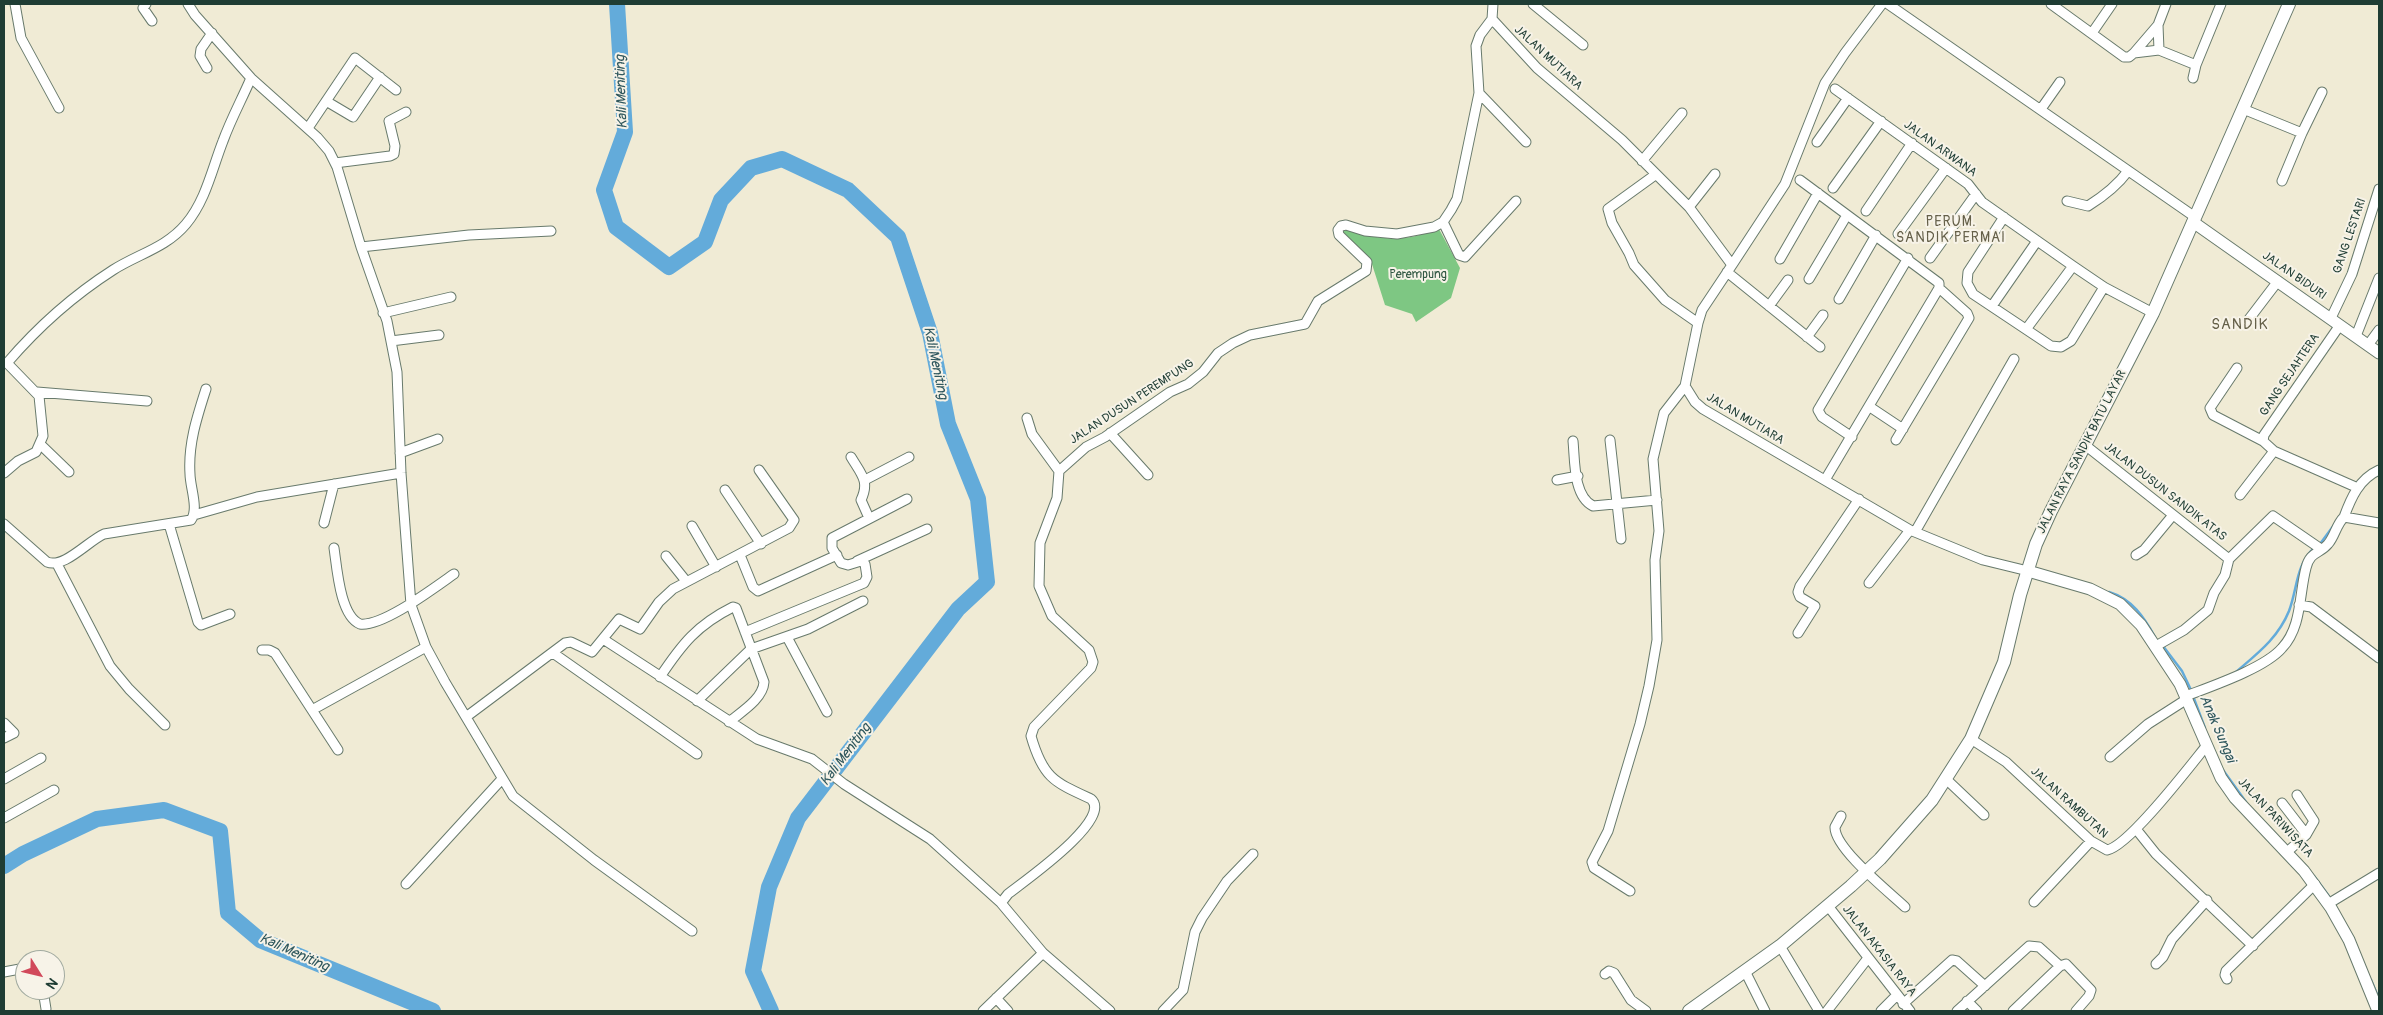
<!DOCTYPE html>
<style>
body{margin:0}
#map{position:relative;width:2383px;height:1015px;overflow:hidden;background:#f0ebd5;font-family:Pangolin,sans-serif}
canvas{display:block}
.frame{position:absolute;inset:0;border:5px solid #1f3d34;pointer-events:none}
.north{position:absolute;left:15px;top:950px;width:50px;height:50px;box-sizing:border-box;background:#f7f3e8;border:1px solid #a1aaa0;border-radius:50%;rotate:126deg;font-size:14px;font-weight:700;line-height:20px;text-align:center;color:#1f3d34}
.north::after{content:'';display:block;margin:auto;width:18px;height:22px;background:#d1495b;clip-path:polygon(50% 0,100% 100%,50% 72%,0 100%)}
</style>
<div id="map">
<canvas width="2383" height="1015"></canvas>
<div class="frame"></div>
<div class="north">N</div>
</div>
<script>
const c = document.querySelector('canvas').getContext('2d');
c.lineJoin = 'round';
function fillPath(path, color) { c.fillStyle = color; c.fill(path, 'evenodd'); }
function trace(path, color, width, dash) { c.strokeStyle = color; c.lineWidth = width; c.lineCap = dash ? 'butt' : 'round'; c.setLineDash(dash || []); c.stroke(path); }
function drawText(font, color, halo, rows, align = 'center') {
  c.font = font + ' Pangolin,sans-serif'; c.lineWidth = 4; c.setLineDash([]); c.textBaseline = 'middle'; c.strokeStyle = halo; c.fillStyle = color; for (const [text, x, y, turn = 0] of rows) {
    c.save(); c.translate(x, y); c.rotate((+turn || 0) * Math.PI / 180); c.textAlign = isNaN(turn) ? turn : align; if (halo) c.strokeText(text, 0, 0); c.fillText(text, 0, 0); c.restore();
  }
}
fillPath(new Path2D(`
 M1344 229C1381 240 1401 243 1439 229L1460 268 1451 298 1416 322 1412 314 1385 305 1371 261 1342 232Z`), '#7ec783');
trace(new Path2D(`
 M2320 544 2334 525
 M2109 592C2132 599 2144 617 2155 637
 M2163 646 2182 671 2191 690
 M2236 672C2258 653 2278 638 2289 611 2298 587 2295 566 2315 547
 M2193 696 2205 728
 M2223 770 2246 802
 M2314 876 2331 899
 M2371 980 2379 999`), '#63abda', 2.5);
trace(new Path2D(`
 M617 4 625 132 604 190 616 227 669 267 705 242 721 200 751 168 782 159 848 190 898 237 930 333 948 424 978 499 987 582 958 609 798 818 769 887 753 971 771 1011
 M4 866 23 854 97 819 164 810 220 831 228 913 260 940 433 1011`), '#63abda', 16);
const minor = new Path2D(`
 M15 4 21 38 59 108
 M146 4 143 8 152 21
 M188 4 195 15 251 78 317 137 329 151 337 167 361 247 387 321 397 372 401 473 411 605 426 647 445 682 513 796 594 860 692 931
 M1493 4 1492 19 1537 68 1622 140 1689 207 1732 265 1702 310 1698 323 1685 386 1695 402 1703 409 1910 530 1983 560 2028 571
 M1533 4 1583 45
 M1888 4 2195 217
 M2051 4 2124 57H2129L2134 53 2159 50 2196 65 2221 4
 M2092 33 2112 4
 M2159 50 2158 25 2166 4
 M2134 53 2158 25
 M207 68 200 56 201 49 212 33
 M2193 78 2196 65
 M1835 89 1968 184 1982 202 2073 266 2104 287 2153 313
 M1479 93 1526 142
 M326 101 353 117 380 77
 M2041 109 2060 82
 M2243 109 2302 133
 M308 128 355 58 396 90
 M1817 142 1848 98
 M1642 161 1682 113
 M335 163 390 156 394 154 395 146 389 121 406 112
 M1655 175 1608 209 1612 223 1629 253 1634 265 1665 300 1698 323
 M1800 180 1939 283V288L1825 480
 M2282 181 2302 133 2322 92
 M1833 188 1881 121
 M2067 201 2088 206C2104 196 2117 186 2128 171
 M1689 207 1715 174
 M1866 211 1912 143
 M2004 217 1968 272 1967 283 1973 294 2051 346 2061 347 2071 341 2104 287
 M1443 222 1459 255 1465 257 1516 201
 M1898 234 1946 168
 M361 247 469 235 551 231
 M1930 258 1976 194
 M1780 259 1818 193
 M1732 265 1785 184 1825 83 1845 53 1882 4
 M1727 272 1820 347
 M1809 279 1847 215
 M1839 299 1876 235
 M1769 306 1788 280
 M1992 306 2037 241
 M383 313 451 297
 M2331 318 2352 274 2379 189
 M2246 323 2278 281
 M2027 328 2073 266
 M2356 336 2379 278
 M1807 337 1823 315
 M391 341 439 335
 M2368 345 2379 330
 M2237 368 2210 408 2213 415 2263 441 2274 451 2358 488
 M37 392 147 401
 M1870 407 1903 429
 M1027 418 1032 434 1059 471
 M1110 433 1148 475
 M1852 437 1822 417 1818 410 1908 258
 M1610 440 1621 539
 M1896 440 1969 318 1967 313 1939 288
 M1573 441C1575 460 1573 496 1593 506L1657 500
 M2263 441 2264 435 2340 325
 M41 445 69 472
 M2085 445 2229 559
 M400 453 438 439
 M851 457C861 474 870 481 861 500L869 518
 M4 473 18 461 36 452 43 436 39 396 7 363C37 328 74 295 113 270 138 254 166 248 186 224 206 200 212 169 223 141 231 119 242 99 251 78
 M865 480 909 457
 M1557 480 1578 476
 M725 490 761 544
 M2240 495 2274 451
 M194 515 257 497 401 473
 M2344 517C2351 498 2359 479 2379 470
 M324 523 334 484
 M4 524 47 562C64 569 88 541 104 534L191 520C199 509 190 487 190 474 188 444 197 417 206 389
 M169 524 198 622 201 625 230 614
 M692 526 716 567
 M1915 532 2014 359
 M334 548C337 568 340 616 360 624 383 627 435 587 454 574
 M740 555 753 587 758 591 837 555
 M2136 555 2144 550 2173 515
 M666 556 686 581
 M857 561 927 529
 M57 564 110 666 129 689 165 725
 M1869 583 1910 530
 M2299 605 2311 607 2379 658
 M745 632 864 583 867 577 865 564 861 561 848 565 841 563 832 548V538L907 499
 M1798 633 1815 606 1800 597 1798 592 1800 586 1859 499
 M787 637 827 712
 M603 639 757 739 812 759 844 784 930 839 1001 903
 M2156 646 2184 630 2208 610 2214 593 2225 575 2229 559 2273 516 2321 549
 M262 650H269L275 653 312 710
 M553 653 697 754
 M660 677C682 644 697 625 733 607L736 608 764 682C763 699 741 712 729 722
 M2186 696C2212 686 2265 668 2282 648 2302 627 2299 594 2306 568 2310 551 2320 554 2328 544 2335 536 2336 525 2344 517L2379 523
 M697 701 751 649 808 629 863 601
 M466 717 565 643 571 642 592 652 619 619 640 629 659 602 673 589 789 528 794 520 759 470
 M4 723 14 733 4 738
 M1971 739 2006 762 2091 841 2107 850C2129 846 2190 766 2207 745
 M338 750 312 710 426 647
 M2110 757 2148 724 2187 699
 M4 779 41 758
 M1946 779 1984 815
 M2282 803 2306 834
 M1841 816 1835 827C1834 848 1889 892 1905 907
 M4 818 54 790
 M2136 829 2156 854 2253 946
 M2287 852 2306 835 2314 821 2297 795
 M406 884 502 779
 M1630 891 1594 868 1592 862 1608 831 1640 724 1649 686 1657 640 1655 560 1659 531 1653 459 1664 413 1685 386
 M2034 902 2091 841
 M2328 904 2379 873
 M1828 906 1910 1011
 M1780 946 1819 1011
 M2156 964 2163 957 2172 939 2207 900
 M1745 971 1765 1011
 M4 972 25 968
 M1605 974 1609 971 1614 973 1631 1000 1646 1011
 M2227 979 2225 975 2226 971 2315 884
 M43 990 46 1009
 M996 998 1008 1011
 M1967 1001 1977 1011
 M1903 1004 1952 960 1957 961 1985 986
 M983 1011 1043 953
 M1110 1011 1043 953 1001 903 1008 894C1023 882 1114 819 1091 799 1054 782 1043 778 1031 736L1034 727 1091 668 1093 662 1089 650 1052 616 1039 586 1040 543 1057 498 1059 471 1086 447 1105 437 1170 392 1188 384 1203 372 1218 353 1233 343 1250 335 1305 324 1318 301 1366 271 1367 262 1339 235 1338 230 1341 226 1346 225 1365 231 1397 234 1434 227 1443 222 1451 210 1457 199 1479 93 1476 46 1480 35 1492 19
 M1163 1011 1183 990 1195 932 1202 918 1227 881 1253 854
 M1827 1011 1868 958
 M1881 1011 1896 996
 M1957 1011 2029 946 2039 947 2060 966
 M2013 1011 2060 966 2066 964 2091 990 2089 996 2076 1011`);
const tertiary = new Path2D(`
 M2193 222 2379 353
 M2028 571 2090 589 2120 604 2141 625 2180 684 2221 778 2235 798 2304 871 2331 908 2349 940 2378 1011`);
const secondary = new Path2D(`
 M1689 1011 1780 946 1851 886 1880 859 1932 800 1971 739 2004 662 2020 595 2036 544 2051 511 2153 313 2289 4`);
trace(minor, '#687a6c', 11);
trace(tertiary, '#687a6c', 13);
trace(secondary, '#687a6c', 14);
trace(minor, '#fff', 9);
trace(tertiary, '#fff', 11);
trace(secondary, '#fff', 12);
drawText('12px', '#1f3d34', '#f7f3e8', [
 ["JALAN MUTIARA",1548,58,43],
 ["JALAN ARWANA",1940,149,36],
 ["GANG LESTARI",2350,236,-71],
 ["JALAN BIDURI",2294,276,35],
 ["GANG SEJAHTERA",2290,375,-56],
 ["JALAN DUSUN PEREMPUNG",1132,402,-33],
 ["JALAN MUTIARA",1745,419,31],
 ["JALAN RAYA SANDIK BATU LAYAR",2082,452,-63],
 ["JALAN DUSUN SANDIK ATAS",2165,492,38],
 ["JALAN RAMBUTAN",2069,803,42],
 ["JALAN PARIWISATA",2275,818,47],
 ["JALAN AKASIA RAYA",1879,951,52]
]);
drawText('12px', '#325944', '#f7f3e8', [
 ["Perempung",1418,275]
]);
drawText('italic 14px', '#30585e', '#f7f3e8', [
 ["Kali Meniting",622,92,-92],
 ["Kali Meniting",935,363,78],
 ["Anak Sungai",2217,729,67],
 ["Kali Meniting",846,755,-53],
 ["Kali Meniting",294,953,24]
]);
c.letterSpacing = '1px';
drawText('14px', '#645f48', '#f7f3e8', [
 ["PERUM.",1951,222],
 ["SANDIK PERMAI",1951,238]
]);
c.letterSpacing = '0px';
c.letterSpacing = '1px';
drawText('15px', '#645f48', '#f7f3e8', [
 ["SANDIK",2240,325]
]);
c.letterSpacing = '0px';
</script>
